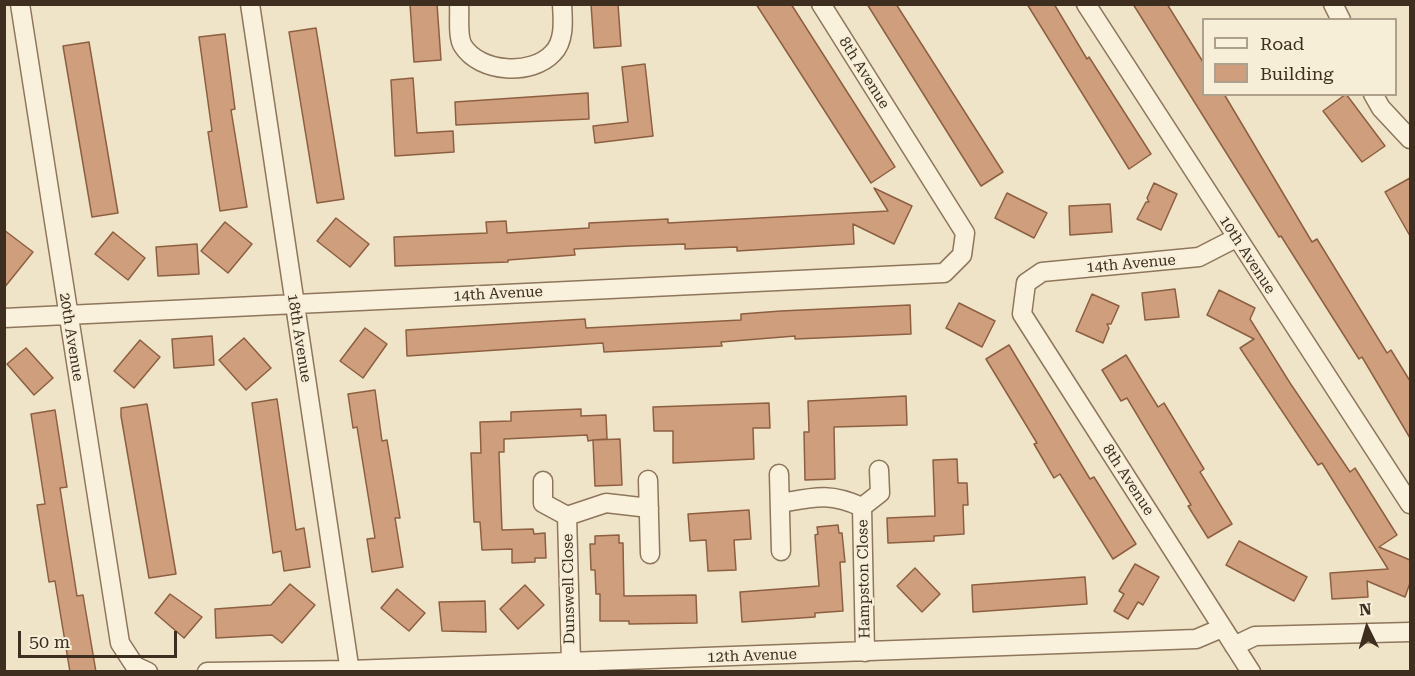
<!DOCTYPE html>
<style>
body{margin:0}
#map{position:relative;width:1415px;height:676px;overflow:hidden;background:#f0e4c8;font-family:"Roboto Serif",serif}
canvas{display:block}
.frame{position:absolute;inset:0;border:6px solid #3d2e20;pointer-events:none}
.legend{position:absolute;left:1202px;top:18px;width:195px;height:78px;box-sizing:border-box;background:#f7eed8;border:2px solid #ada18e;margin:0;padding:8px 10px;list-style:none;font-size:18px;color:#3d2e20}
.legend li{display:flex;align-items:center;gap:12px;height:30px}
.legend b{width:30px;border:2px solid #ada18e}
.north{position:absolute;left:1337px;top:598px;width:60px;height:60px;-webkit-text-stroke:4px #f7eed8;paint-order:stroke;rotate:355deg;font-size:16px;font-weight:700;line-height:24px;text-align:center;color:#3d2e20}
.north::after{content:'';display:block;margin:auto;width:21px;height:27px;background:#3d2e20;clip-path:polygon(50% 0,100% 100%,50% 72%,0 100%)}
.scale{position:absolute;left:18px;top:631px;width:159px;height:27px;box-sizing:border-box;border:3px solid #3d2e20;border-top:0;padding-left:8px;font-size:18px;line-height:21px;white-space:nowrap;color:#3d2e20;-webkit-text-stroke:4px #f7eed8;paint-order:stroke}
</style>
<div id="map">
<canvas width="1415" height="676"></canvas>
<div class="frame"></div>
<ul class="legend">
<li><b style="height:8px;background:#faf1dc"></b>Road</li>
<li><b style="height:16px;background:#cf9f7d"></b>Building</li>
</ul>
<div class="north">N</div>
<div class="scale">50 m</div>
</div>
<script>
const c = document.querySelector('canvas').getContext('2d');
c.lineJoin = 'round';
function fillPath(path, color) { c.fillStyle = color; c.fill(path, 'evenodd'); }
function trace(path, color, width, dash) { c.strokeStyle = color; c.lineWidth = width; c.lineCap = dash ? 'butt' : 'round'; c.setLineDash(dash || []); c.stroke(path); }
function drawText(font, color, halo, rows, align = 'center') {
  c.font = font + ' "Roboto Serif",serif'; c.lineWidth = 5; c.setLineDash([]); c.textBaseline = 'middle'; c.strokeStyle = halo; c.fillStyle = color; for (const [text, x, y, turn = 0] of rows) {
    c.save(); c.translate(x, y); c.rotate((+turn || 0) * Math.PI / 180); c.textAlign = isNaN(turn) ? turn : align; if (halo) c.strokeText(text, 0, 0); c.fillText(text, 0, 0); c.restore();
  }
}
const building = new Path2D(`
 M410 4H437L441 60 414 62Z
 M591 4H618L621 46 594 48Z
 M756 4H791L895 167 871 183Z
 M867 4H896L1003 172 981 186Z
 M1027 4H1054L1087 59 1089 57 1151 154 1129 169Z
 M1133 4H1167L1203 62V94H1224L1312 242 1317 239 1387 353 1391 350 1410 381V438L1362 357 1359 359 1281 236 1279 237Z
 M316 28 344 199 317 203 289 32Z
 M225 34 235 109 231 110 247 207 220 211 208 132 212 131 199 37Z
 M89 42 118 213 92 217 63 46Z
 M645 64 653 136 595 143 593 126 628 122 622 67Z
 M413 78 417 133 453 131 454 152 395 156 391 80Z
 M588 93 589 119 456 125 455 102Z
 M1346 94 1385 146 1362 162 1323 111Z
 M1410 178V236L1385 192Z
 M1154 183 1177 194 1161 230 1137 219 1146 202H1149L1147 198Z
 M874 188 912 206 894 244 853 224 854 244 737 251V247L685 249V244L630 246 574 249 575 255 508 260V262L395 266 394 237 487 233 486 222 506 221 507 233 589 228V223L668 219V223L888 211Z
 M1007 193 1047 213 1034 238 995 218Z
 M1110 204 1112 232 1070 235 1069 206Z
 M336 218 369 244 350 267 317 241Z
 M225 222 252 244 228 273 201 251Z
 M4 230 33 252 4 288Z
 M113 232 145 258 128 280 95 254Z
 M197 244 199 274 158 276 156 247Z
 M1175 289 1179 317 1145 320 1142 293Z
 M1219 290 1255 308 1250 319 1290 383 1350 472 1355 468 1397 535 1379 547 1410 560V583L1405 597 1367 581 1368 597 1332 599 1330 573 1388 569 1322 463 1318 465 1240 348 1254 339 1207 315Z
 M1092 294 1119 306 1111 324H1107L1109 328 1103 343 1076 331Z
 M959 303 995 321 982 347 946 328Z
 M910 305 911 334 795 339V336L721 342 722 346 604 352 603 343 407 356 406 330 585 319 586 328 741 320V314L781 311Z
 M365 328 387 344 363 378 340 361Z
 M212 336 214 365 174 368 172 339Z
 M244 338 271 368 246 390 219 360Z
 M140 340 160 357 134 388 114 371Z
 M1009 345 1090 479 1094 477 1136 544 1113 559 1060 474 1054 478 1034 444 1037 443 986 359Z
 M26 348 53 378 34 395 7 364Z
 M1126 355 1158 407 1164 403 1204 469 1200 472 1232 524 1208 538 1188 506 1191 505 1127 398 1121 401 1102 370Z
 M375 390 382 441 387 440 400 518H395L403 567 372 572 367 539 375 538 357 427 353 428 348 394Z
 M906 396 907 425 834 427 835 479 805 480 804 432H809L808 401Z
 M277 399 296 530 304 528 310 567 284 571 281 551 273 553 252 403Z
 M769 403 770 428H753L754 459 673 463V431H654L653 407Z
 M147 404 176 574 149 578 121 416V408Z
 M581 409V416L606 415 607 439 593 440 620 439 622 485 595 486 593 440 588 441 587 435 504 439V452H499L502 530 533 529 534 534 545 533 546 558H535V562L512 563V549L482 550 480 522H474L471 453H481L480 422 511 421V412Z
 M55 410 67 487 60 488 77 596 83 595 96 672H70L55 581 49 582 37 505 45 504 31 414Z
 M957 459 958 483H967L968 505H963L964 534 934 536V541L888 543 887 518 935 516 933 460Z
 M749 510 751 539 734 540 736 570 708 571 706 540 690 541 688 514Z
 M838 525 839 533H842L845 562H840L843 611 815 613V617L742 622 740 592 819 586 815 535 818 534 817 527Z
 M619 535V543H623L624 596 696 595 697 623 629 624V621H600V594H596L595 570H591L590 544H595V536Z
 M1239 541 1307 577 1294 601 1226 565Z
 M1135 564 1159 577 1143 605 1138 602 1128 619 1114 611 1124 594 1119 591Z
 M915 568 940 594 922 612 897 586Z
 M1085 577 1087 604 973 612 972 585Z
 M290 584 315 605 282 643 272 635 216 638 215 609 271 605Z
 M525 585 544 605 518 629 500 609Z
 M397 589 425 613 409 631 381 608Z
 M170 594 202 617 184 638 155 613Z
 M485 601 486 632 442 631 439 602Z`);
fillPath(building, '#cf9f7d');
trace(building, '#8d5f41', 1.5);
const minor = new Path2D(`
 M20 4 120 643 135 666 148 672
 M250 4 350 672
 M459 4C460 16 457 37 463 46 480 73 532 76 553 53 565 41 563 20 562 4
 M1086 4 1410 504
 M1333 4 1341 20
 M1373 94 1381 108 1410 139
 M1236 238 1199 257 1042 272 1026 283 1022 314 1251 672
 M4 318 944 273 962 255 965 233 821 4
 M779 474 781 551
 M648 480 650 554
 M543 481V503L567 516 571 662
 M781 503C814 497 830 492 862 507
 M567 516 606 503 649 508
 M1234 646 1255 636 1410 632
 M865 652 862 507 880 493 879 470
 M207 672 350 670 1196 639 1222 628`);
trace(minor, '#8d765c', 21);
trace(minor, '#faf1dc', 18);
drawText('15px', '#3d2e20', '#f7eed8', [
 ["8th Avenue",864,73,58],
 ["10th Avenue",1247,255,57],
 ["14th Avenue",1131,264,-5],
 ["14th Avenue",498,294,-3],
 ["20th Avenue",71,337,81],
 ["18th Avenue",299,338,81],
 ["8th Avenue",1128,480,57],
 ["Hampston Close",864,579,-91],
 ["Dunswell Close",569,589,-91],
 ["12th Avenue",752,656,-2]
]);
</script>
